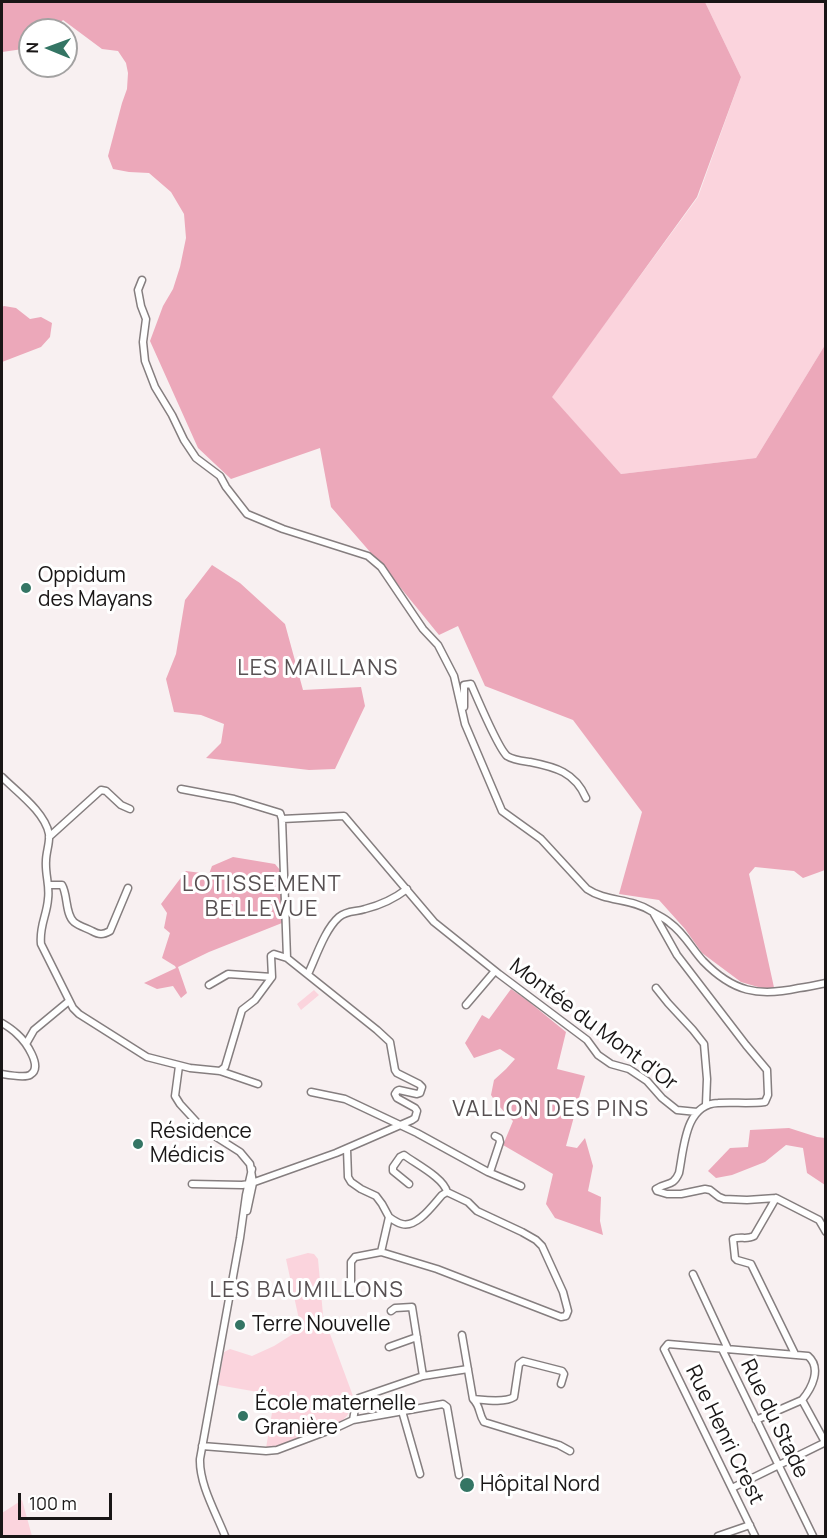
<!DOCTYPE html>
<meta charset="utf-8">
<style>
body{margin:0}
#map{position:relative;width:827px;height:1538px;overflow:hidden;background:#f8f0f1;font-family:Manrope,sans-serif}
canvas{display:block}
.frame{position:absolute;inset:0;border:3px solid #191616;pointer-events:none}
.north{position:absolute;left:18px;top:18px;width:60px;height:60px;box-sizing:border-box;background:#fff;border:2px solid #a3a2a2;border-radius:50%;rotate:271deg;font-size:16px;font-weight:700;line-height:24px;text-align:center;color:#191616}
.north::after{content:'';display:block;margin:auto;width:21px;height:27px;background:#347564;clip-path:polygon(50% 0,100% 100%,50% 72%,0 100%)}
.scale{position:absolute;left:18px;top:1493px;width:94px;height:27px;box-sizing:border-box;border:3px solid #191616;border-top:0;padding-left:8px;font-size:18px;line-height:21px;white-space:nowrap;color:#191616;-webkit-text-stroke:4px #fff;paint-order:stroke}
</style>
<div id="map">
<canvas width="827" height="1538"></canvas>
<div class="frame"></div>
<div class="north">N</div>
<div class="scale">100 m</div>
</div>
<script>
const c = document.querySelector('canvas').getContext('2d');
c.lineJoin = 'round';
function fillPath(path, color) { c.fillStyle = color; c.fill(path, 'evenodd'); }
function trace(path, color, width, dash) { c.strokeStyle = color; c.lineWidth = width; c.lineCap = dash ? 'butt' : 'round'; c.setLineDash(dash || []); c.stroke(path); }
function drawText(font, color, halo, rows, align = 'center') {
  c.font = font + ' Manrope,sans-serif'; c.lineWidth = 6; c.setLineDash([]); c.textBaseline = 'middle'; c.strokeStyle = halo; c.fillStyle = color; for (const [text, x, y, turn = 0] of rows) {
    c.save(); c.translate(x, y); c.rotate((+turn || 0) * Math.PI / 180); c.textAlign = isNaN(turn) ? turn : align; if (halo) c.strokeText(text, 0, 0); c.fillText(text, 0, 0); c.restore();
  }
}
fillPath(new Path2D(`
 M705 2H825V345L756 458 621 474 551 397 698 197 741 77Z
 M314 990 319 995 301 1010 297 1004Z
 M308 1253 314 1254 318 1259 323 1315 353 1396C352 1404 350 1413 345 1418 335 1429 281 1446 266 1448L275 1395 218 1385 224 1352 230 1349 252 1356 274 1346 301 1329 286 1259Z
 M22 1500 32 1536H2V1513Z`), '#fbd4dd');
fillPath(new Path2D(`
 M2 2H705L741 77 697 197 552 397 621 474 756 458 825 345V870L803 878 794 871 755 867 749 874 775 992 741 982 702 953 685 929 659 900 619 894 642 812 573 720 485 686 458 626 439 635 391 576 331 507 320 448 231 479 198 448 150 341 163 306 173 289 180 267 186 238 184 214 171 192 149 173 129 172 113 169 108 156 122 103 127 89 128 73 126 63 118 51 102 49 63 20 53 30H30V48L2 52Z
 M4 306 16 308 30 319 41 317 52 323 50 337 41 347 2 362V307Z
 M212 565 240 583 285 624 303 690 361 687 365 706 335 769 309 770 206 758 221 743 224 724 201 715 174 712 166 679 176 654 185 600Z
 M233 857 275 864 280 870 282 923 209 952 178 967 187 993 181 998 173 986 157 989 144 983 176 968 175 966 162 958 170 933 164 928 167 913 161 904 186 871 209 874 212 866Z
 M511 989 528 1001 566 1032 557 1069 585 1076 566 1146 577 1148 585 1138 593 1166 588 1191 601 1197 600 1221 603 1235 555 1218 546 1204 553 1174 503 1145 513 1121 497 1104 491 1095 494 1080 506 1069 515 1059 500 1049 474 1058 465 1043 482 1015 489 1019Z
 M789 1128 817 1137 825 1138V1185L807 1173 803 1148 786 1145 765 1162 732 1175 716 1178 708 1171 730 1148 748 1147 750 1130Z`), '#eca8ba');
const minor = new Path2D(`
 M142 280 138 290 141 306 146 319 143 342 145 361 155 387 172 415 184 440 196 458 220 476 226 487 247 514 283 529 368 556 381 567 423 629 438 645 454 676 465 724 502 811 541 839 587 889C606 902 631 898 651 911 657 915 665 918 670 923 684 933 692 949 703 961 733 992 758 997 799 988 808 987 817 985 826 983
 M464 707V685L471 684C477 698 499 749 507 756 513 760 523 761 530 762 555 767 575 772 586 798
 M2 777C17 792 45 812 49 834 50 843 46 852 46 861 45 874 50 886 48 899 47 915 39 926 41 944L73 1008 79 1014 147 1057 190 1068 220 1071 258 1084
 M181 789 234 799 280 813 282 819 287 958
 M282 819 344 816 434 922 499 974 587 1040 598 1055 611 1064 629 1069 647 1081 662 1098 677 1110 697 1112
 M49 837 101 790 106 791 121 805 130 809
 M48 885H62C68 895 65 914 74 922 79 926 86 928 92 931 99 935 103 935 110 931L128 888
 M654 914 677 955 746 1045 767 1070 768 1095 765 1102C749 1104 734 1102 718 1103 685 1104 684 1148 679 1173 673 1187 667 1182 656 1189L657 1191 667 1194H681L705 1189 710 1190 719 1197 724 1199 747 1200 776 1198 819 1220 826 1232
 M308 974C316 957 325 929 339 917 347 910 356 912 365 909 381 905 394 899 407 889
 M209 985 228 974 272 977
 M656 988 668 1003 693 1030 704 1044 707 1079 706 1104
 M466 1005 495 971
 M2 1023C7 1026 13 1030 17 1034 25 1041 44 1067 30 1075 25 1078 8 1075 2 1074
 M26 1044 34 1030 69 1001
 M179 1066 175 1096 180 1104 202 1128 240 1152 250 1164 253 1183 247 1211
 M311 1092 345 1099 417 1133 488 1172 521 1186
 M347 1149 348 1177 351 1182 361 1189 376 1196 382 1204 389 1217 381 1252
 M490 1172 500 1142 499 1138 495 1136
 M192 1184 242 1185 249 1184 336 1153 412 1120 415 1118 417 1111 415 1108 397 1098 395 1094 397 1091 399 1090 417 1094 420 1093 422 1087 419 1084 397 1073 395 1070 390 1042 377 1030 287 958 274 954 271 956 272 977 255 1000 242 1010 225 1067 220 1071
 M409 1184 393 1171V1167L400 1157 404 1155C416 1164 444 1178 447 1192
 M776 1198 754 1236C747 1240 740 1236 733 1239L735 1258 737 1260 751 1264 795 1354
 M693 1274 728 1349
 M351 1290V1262L355 1257 381 1252 437 1269 561 1317 566 1316 568 1311 563 1292 542 1246 536 1240 522 1232 477 1211 468 1202 447 1192 442 1195C433 1205 417 1228 402 1224 398 1223 393 1220 389 1217
 M391 1311 395 1308 412 1307 423 1376
 M462 1335 473 1399C481 1407 478 1413 484 1422L559 1445 570 1451
 M389 1347 417 1337
 M722 1349 813 1536
 M474 1399C485 1400 505 1403 514 1397L519 1364 523 1361 562 1371 564 1374 561 1384
 M402 1411 420 1474
 M353 1420 443 1404 447 1407 459 1475
 M756 1420 802 1400
 M202 1446 266 1451 277 1450 338 1427 353 1420 356 1403 359 1398 423 1376 468 1369
 M732 1488 826 1442
 M225 1536C216 1513 199 1484 200 1459L240 1238 246 1195 252 1169
 M718 1536 750 1525
 M755 1536 664 1349 668 1344 808 1356C822 1368 812 1388 802 1400L825 1442`);
trace(minor, '#857e7f', 9);
trace(minor, '#fff', 6);
for (const [x, y, r, color] of [
 [26,588,6,"#347564"],
 [138,1144,6,"#347564"],
 [240,1325,6,"#347564"],
 [243,1416,6,"#347564"],
 [467,1485,8,"#347564"]
]) { const dot = new Path2D(); dot.arc(x, y, r, 0, 2 * Math.PI); c.fillStyle = color; c.fill(dot); trace(dot, '#fff', 2); }
drawText('21px', '#191616', '#fff', [
 ["Oppidum",38,576],
 ["des Mayans",38,600],
 ["Résidence",150,1132],
 ["Médicis",150,1156],
 ["Terre Nouvelle",252,1325],
 ["École maternelle",255,1404],
 ["Granière",255,1428],
 ["Hôpital Nord",480,1485]
], 'left');
drawText('21px', '#191616', '#fff', [
 ["Montée du Mont d'Or",593,1025,37],
 ["Rue du Stade",774,1419,64],
 ["Rue Henri Crest",724,1435,64]
]);
c.letterSpacing = '1.5px';
drawText('22px', '#575052', '#fff', [
 ["LES MAILLANS",318,669],
 ["LOTISSEMENT",262,885],
 ["BELLEVUE",262,910],
 ["VALLON DES PINS",551,1110],
 ["LES BAUMILLONS",307,1291]
]);
c.letterSpacing = '0px';
</script>
